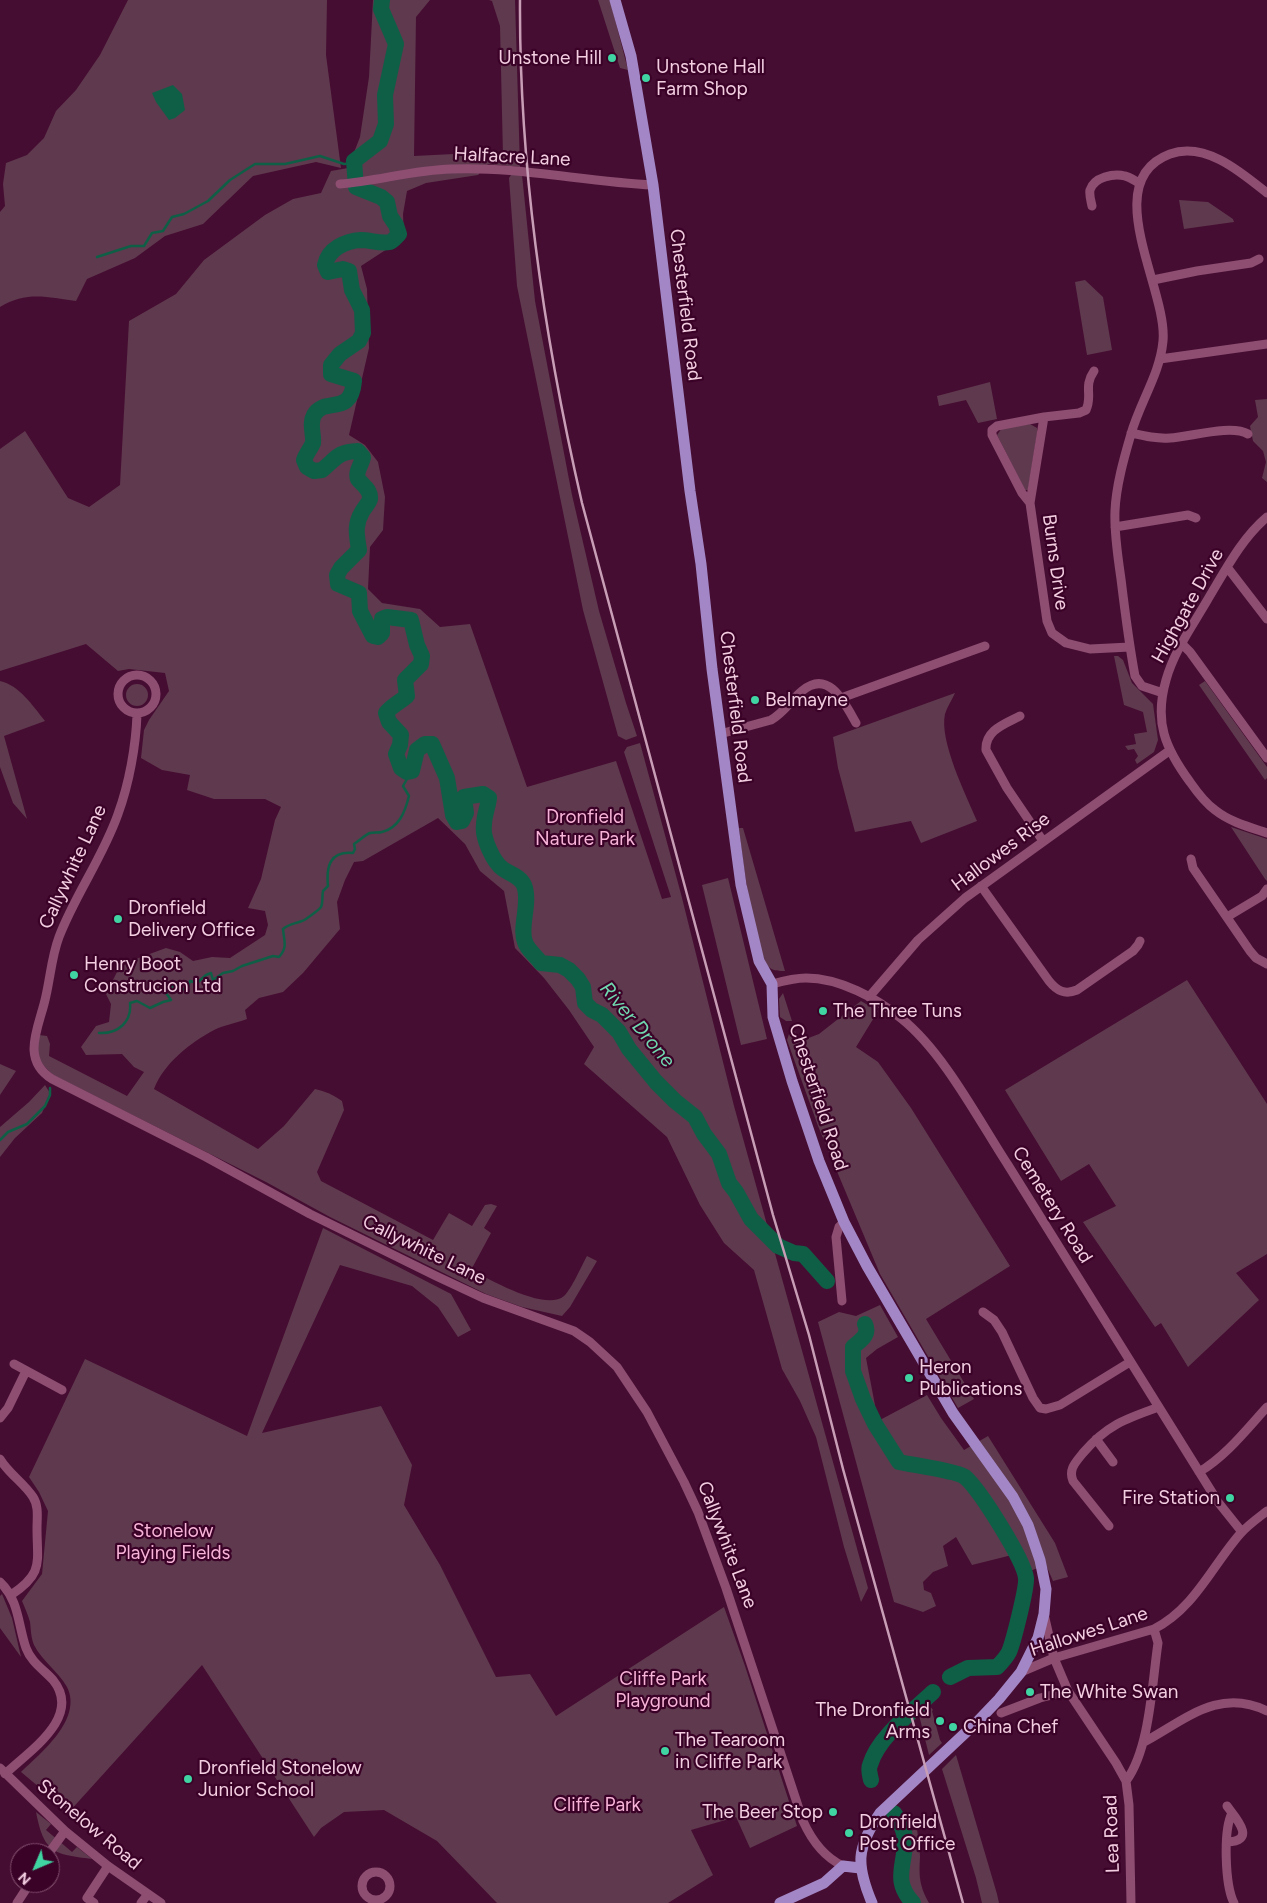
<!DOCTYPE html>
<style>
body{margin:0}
#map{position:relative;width:1267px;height:1903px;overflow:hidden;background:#460d32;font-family:Figtree,sans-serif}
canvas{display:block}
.north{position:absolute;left:10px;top:1843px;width:50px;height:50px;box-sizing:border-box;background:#3b0228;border:1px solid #855472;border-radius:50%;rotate:225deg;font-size:14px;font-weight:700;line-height:20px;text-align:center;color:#f3cee1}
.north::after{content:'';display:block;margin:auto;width:18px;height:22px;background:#3fd4a2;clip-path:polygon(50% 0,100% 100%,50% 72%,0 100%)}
</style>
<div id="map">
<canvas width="1267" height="1903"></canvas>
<div class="north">N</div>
</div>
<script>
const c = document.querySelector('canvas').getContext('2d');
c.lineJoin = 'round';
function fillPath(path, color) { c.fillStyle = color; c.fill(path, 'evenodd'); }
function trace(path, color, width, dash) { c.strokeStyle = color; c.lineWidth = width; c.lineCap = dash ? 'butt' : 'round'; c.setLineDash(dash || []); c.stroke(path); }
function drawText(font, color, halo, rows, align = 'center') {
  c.font = font + ' Figtree,sans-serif'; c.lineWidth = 4.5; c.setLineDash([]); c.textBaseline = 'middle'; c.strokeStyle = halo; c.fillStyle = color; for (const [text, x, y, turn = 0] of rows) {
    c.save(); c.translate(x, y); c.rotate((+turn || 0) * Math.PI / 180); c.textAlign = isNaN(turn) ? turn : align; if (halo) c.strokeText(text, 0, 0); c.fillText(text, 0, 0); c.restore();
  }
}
fillPath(new Path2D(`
 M128 0H327L326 55 341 168 316 162 253 176 203 224 165 236 135 258 87 279 76 301C47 297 26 291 0 307V212L5 206 3 184 6 163 27 155 44 138 56 111 76 90 100 55Z
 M373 0H430L416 17 414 156 474 153 490 161 503 156 500 26 492 1 489 0H515L520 167 488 164 478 175 426 183 407 191 403 214 404 240 384 251 361 266 367 289 369 348 349 435 365 445 378 462 385 497 383 530 370 547 368 589 382 603 420 609 440 627 470 624 527 787 616 761 662 899 671 897 624 752 627 747 640 743 681 894 734 1106 868 1588 861 1602 844 1547 816 1437 800 1401 782 1369 754 1270 724 1243 700 1205 667 1137 584 1064 594 1047 569 1010 544 978 515 948 504 891 480 871 465 844 438 818 363 861 354 862 345 880 337 902 340 929 303 973 283 992 259 998 245 1010 247 1019C236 1023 224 1025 214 1030 190 1043 164 1063 154 1089L258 1149 284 1126 315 1089C325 1091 334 1095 342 1101L344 1110 317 1172 321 1181 433 1240 449 1213 472 1226 485 1205 491 1204 497 1206 484 1228 491 1233 471 1270C489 1279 546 1312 564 1296 571 1290 582 1265 587 1256L597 1261 570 1307 562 1316 522 1307 486 1294 330 1217 266 1182 53 1075 44 1066 36 1054 39 1035 47 1036 50 1044 49 1056 127 1096 144 1072 134 1067 122 1054 86 1055 81 1047 96 1026 109 1022 111 1004 106 994 119 968 133 960 166 948 180 952 193 961 212 957 230 958 265 935 268 925 265 911 248 908 261 879 275 820 281 807 265 799H214L187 790 190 775 162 770 141 758 144 730 149 720 169 691 165 673 129 669 118 671 86 644 0 671V449L25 431 68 498 89 507 120 485 129 321 176 294 204 260 265 215 293 199 321 193 331 171 348 168 360 137 369 77Z
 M598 0H610L628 70 620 68Z
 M511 175H522L535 301 572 495 599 611 626 703 637 736 626 740 618 736 583 610 517 286 509 178Z
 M1179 200 1208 202 1233 219 1234 222 1184 229Z
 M1085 280 1103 297 1112 350 1087 355 1075 282Z
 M990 382 997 419 978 423 966 400 939 406 937 396Z
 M1267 399V482L1262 478 1266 462 1263 451 1253 441 1250 426 1258 417 1255 400Z
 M1030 424 1037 428V434L1028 490H1025L997 435 1002 428Z
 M1114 656H1118L1123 660 1132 683 1153 704 1158 740 1154 752 1137 764 1135 760 1138 756 1134 749 1128 750 1125 746 1136 744 1134 734 1147 732 1143 712 1124 705Z
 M0 681C19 685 33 706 45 721L4 736 27 819 13 803 0 767Z
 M1205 681 1267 767V778L1265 780 1199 685Z
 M126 695a11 11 0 1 1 22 0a11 11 0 1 1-22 0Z
 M955 693C952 700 947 707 945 714 939 741 966 795 977 821L921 843 911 821 855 832 838 768 833 737Z
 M1231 827 1267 839V881L1265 879Z
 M739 828H743L785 971C780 971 774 971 770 968 754 954 742 853 739 828Z
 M728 878 767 1039 741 1045 702 885Z
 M1187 980 1267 1104V1254L1236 1273 1259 1300 1188 1367 1161 1323 1155 1327 1083 1222 1116 1206 1089 1164 1061 1181 1005 1090Z
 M783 993 792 1021H786L780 1017 779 999Z
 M861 1001 878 1011 856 1047 878 1062 911 1108 1010 1266 926 1319 974 1399 958 1408 880 1274 818 1126 787 1040 789 1034 795 1031 798 1042 819 1034Z
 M0 1064 16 1071 0 1095Z
 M45 1085 50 1093 42 1113 15 1138 0 1157V1127L29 1102Z
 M323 1228 451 1294 471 1330 458 1337 438 1307 412 1286 340 1265 262 1433 381 1406 412 1465 404 1505 440 1565 496 1677 530 1674 556 1716 724 1607 745 1666 797 1826 750 1848 736 1817 691 1830 713 1875 668 1903H497L437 1841 384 1810 344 1812 321 1828 314 1837 202 1665 69 1812 21 1772C41 1753 83 1719 67 1687 58 1671 42 1661 34 1645 31 1638 31 1630 30 1622 28 1615 25 1608 22 1601L42 1574 48 1511 39 1492 29 1477 85 1359 247 1436Z
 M880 1305 898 1337 877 1349 866 1358 878 1421 927 1395 941 1418 964 1450 988 1436 1055 1543 1068 1577 1053 1581 1046 1565 1019 1575 1012 1555 972 1565 956 1537 943 1546 948 1566 933 1572 923 1582 924 1590 931 1593 936 1606 923 1612 894 1602 818 1322 839 1312 856 1316Z
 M2 1594 12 1618 21 1657 0 1628V1596Z
 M922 1696 933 1710 932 1711 940 1740 942 1743 929 1755 916 1703Z
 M956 1755 997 1894 999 1903H982L976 1878 942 1769Z
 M36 1812 51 1824 46 1830 72 1852 77 1847 92 1859C53 1854 44 1853 36 1812Z
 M917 1829C918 1838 920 1848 920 1857 919 1876 919 1885 929 1903H913C898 1887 901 1879 903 1859 903 1852 899 1842 898 1835Z`), '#5f394e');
fillPath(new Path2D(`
 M173 85 182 94 185 110 175 118 169 120 156 102 152 93Z`), '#0f5f46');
trace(new Path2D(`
 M97 257 131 246H144L152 233 163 231 172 217 184 214 208 201 230 180 255 164H285L320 156 344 164 354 163
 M99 1033C118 1034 132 1022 130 1003L137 1001 150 1008 163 1002 171 1000 166 993 167 987 178 986 187 991 190 981 197 983 206 975 211 973 213 980 223 973 233 971 242 966 273 956 279 957C288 947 284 941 283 929 289 924 294 924 302 921 304 921 320 909 321 907 323 903 322 896 323 891L328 886C326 866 330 851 353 853L355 849 354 844C359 841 365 835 370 833 374 832 378 833 382 832 399 828 405 812 409 796L403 786 407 779V772
 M0 1140 8 1132 27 1124 45 1106 50 1095V1088`), '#0f5f46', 2.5);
trace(new Path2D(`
 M382 0 381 9 396 44 385 95 386 124 380 141 354 161 356 187 381 197 387 202 390 216 396 225 399 234C396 237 393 241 390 242 380 244 371 240 361 240 345 241 328 249 325 265L328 272 343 269 349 271 352 290 362 310 363 333 359 341 340 354 331 365V374L354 381C351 417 325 396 314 415 309 424 314 434 313 443 311 448 306 454 304 460L307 467 314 471 322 470C337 458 337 452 358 451L363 457C362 464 355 472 358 479 362 485 371 489 370 499 369 503 364 508 362 512 354 525 357 536 359 550L341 568 337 575 338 584 359 593 360 611 373 636 378 637 382 633V619L387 617 411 620 417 645 422 656 421 664 405 680 407 696C400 702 391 706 386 713L389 722 401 735 400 745 396 754 401 768 407 772 412 771 417 750 425 744H432L447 778 453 815 457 822 462 821 466 813 464 797 483 794 489 798C488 807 484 816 484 825 482 837 493 862 503 869 510 874 520 876 524 885 531 903 519 927 525 942 527 949 536 956 541 963L560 965 569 970 578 979 583 987 585 1003 592 1010 602 1015 619 1032 629 1049 656 1082 675 1101 695 1117 704 1134 719 1154 729 1183 736 1192 751 1219 778 1246 794 1253 803 1254 827 1281
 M865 1324C870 1335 861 1340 853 1347V1371L863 1399 875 1424 899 1462C912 1465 957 1471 965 1477 980 1490 1024 1560 1026 1578 1027 1588 1013 1643 1009 1652 1006 1658 1002 1662 997 1667L968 1668 950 1677
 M871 1780C870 1775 868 1769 870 1765 878 1737 913 1711 933 1692
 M894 1813C900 1822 906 1832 905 1843 904 1868 893 1881 913 1903`), '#0f5f46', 16);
trace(new Path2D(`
 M340 184C377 181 414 170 451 169 518 166 585 182 653 185
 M1092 206C1091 201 1089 195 1090 190 1094 177 1114 173 1125 176 1130 177 1135 181 1139 183
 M1153 280 1197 271 1251 263 1259 259
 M1160 359 1267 344
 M1094 371C1083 387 1093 395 1086 410L1079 413 1044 417 1030 503 1047 621 1052 633 1066 643 1090 649 1130 647
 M1131 433C1144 436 1156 439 1170 438 1190 437 1231 424 1248 434
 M1030 503 1022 493 992 435V430L997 426 1044 417
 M1267 517C1241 539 1225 571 1208 599 1193 625 1174 651 1166 680 1154 722 1165 748 1190 782 1197 792 1205 803 1215 810 1230 822 1249 827 1267 833
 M1115 527 1188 515 1196 518
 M1227 567 1267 619
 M1182 644 1190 652 1267 758
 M118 694a19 19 0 1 1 38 0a19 19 0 1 1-38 0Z
 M1163 693 1142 686 1135 676C1129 644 1125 612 1121 579 1118 557 1114 534 1115 511 1116 486 1124 458 1131 434 1140 402 1160 374 1163 341 1168 290 1097 181 1170 154 1205 141 1241 172 1267 193
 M841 698 985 646
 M137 714C136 746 129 784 118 814 103 857 75 895 59 937 51 958 50 982 44 1004 37 1031 22 1060 52 1079L206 1157 310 1214 436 1276 483 1298 574 1331 590 1342 617 1367 647 1412 684 1482 698 1512 726 1588 803 1821C812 1841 824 1857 843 1866
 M1020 716C1005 724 985 730 986 750L1007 788 1043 841
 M720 734 771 720C784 713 791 700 802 691 829 668 845 704 856 723
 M1191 859 1193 868 1250 951 1256 958 1267 964
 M981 886 1049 981C1057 991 1065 995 1077 990L1133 951 1138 945 1140 941
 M1227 917 1262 896 1267 889
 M772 984C783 981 794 978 806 978 839 978 877 998 902 1019 944 1053 978 1119 1008 1165 1079 1277 1148 1390 1218 1502L1242 1532
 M869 997 918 940 965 898 1169 751
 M842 1301 836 1237 839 1227 844 1222
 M983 1312 994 1320 1002 1332 1033 1398 1040 1408 1046 1409 1060 1405 1130 1362
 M14 1364 62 1390
 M0 1418 8 1408 26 1371
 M1096 1439 1113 1462
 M0 1459C9 1474 24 1483 33 1497 39 1506 37 1518 37 1528 37 1563 44 1573 11 1595
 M1199 1472C1226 1456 1246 1430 1267 1407
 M1109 1526 1073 1481C1068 1469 1076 1462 1083 1453 1107 1425 1125 1419 1159 1407
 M0 1582C19 1600 18 1625 26 1648 31 1662 44 1670 53 1680 83 1717 29 1751 5 1774
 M1044 1614 1054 1658 1068 1691 1116 1763 1126 1781 1129 1805 1131 1903
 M1021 1672 1054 1658 1154 1629C1194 1609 1212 1566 1240 1534 1248 1525 1258 1518 1267 1511
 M1001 1713 1040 1698 1068 1691
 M1144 1742C1185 1720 1219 1687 1267 1711
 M0 1768 65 1831 108 1866 161 1903
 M1126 1781C1150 1749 1152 1683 1158 1643L1154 1629
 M1227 1806C1235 1817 1258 1841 1227 1842
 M1232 1813C1223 1831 1225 1885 1234 1903
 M49 1853 65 1831
 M362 1886a14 14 0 1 1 28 0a14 14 0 1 1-28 0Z
 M17 1903 30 1883
 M94 1903 87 1898 108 1866
 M141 1903 148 1894`), '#8d4e72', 9);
trace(new Path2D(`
 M615 0 631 56 653 185 690 491 701 564 712 669 741 885 759 961 772 984 773 1017 792 1081 819 1161 844 1222 867 1266 953 1413 1013 1497 1028 1525 1040 1560 1046 1589 1044 1614 1038 1638 1021 1672 999 1699 978 1721 880 1813C856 1848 856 1865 872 1903
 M780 1903 824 1883 843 1866 860 1868`), '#a286c5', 11);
trace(new Path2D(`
 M520 0C519 169 544 338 582 503L773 1215 809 1335 843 1469 963 1903`), '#c89eb6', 2.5);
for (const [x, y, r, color] of [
 [612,58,5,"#3fd4a2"],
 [646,78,5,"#3fd4a2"],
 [755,700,5,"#3fd4a2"],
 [118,919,5,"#3fd4a2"],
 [74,975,5,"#3fd4a2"],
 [823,1011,5,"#3fd4a2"],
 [909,1378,5,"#3fd4a2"],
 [1230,1498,5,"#3fd4a2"],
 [1030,1692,5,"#3fd4a2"],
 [940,1721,5,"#3fd4a2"],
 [953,1727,5,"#3fd4a2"],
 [665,1751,5,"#3fd4a2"],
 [188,1779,5,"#3fd4a2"],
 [833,1812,5,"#3fd4a2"],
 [849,1833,5,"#3fd4a2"]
]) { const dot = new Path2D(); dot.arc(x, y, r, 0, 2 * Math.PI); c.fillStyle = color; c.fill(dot); trace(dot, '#3b0228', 2); }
drawText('19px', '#f3cee1', '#3b0228', [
 ["Unstone Hill",602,58,"right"],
 ["Unstone Hall",656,67],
 ["Farm Shop",656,89],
 ["Belmayne",765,700],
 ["Dronfield",128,908],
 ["Delivery Office",128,930],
 ["Henry Boot",84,964],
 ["Construcion Ltd",84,986],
 ["The Three Tuns",833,1011],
 ["Heron",919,1367],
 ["Publications",919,1389],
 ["Fire Station",1220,1498,"right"],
 ["The White Swan",1040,1692],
 ["The Dronfield",930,1710,"right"],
 ["Arms",930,1732,"right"],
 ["China Chef",963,1727],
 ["The Tearoom",675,1740],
 ["in Cliffe Park",675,1762],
 ["Dronfield Stonelow",198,1768],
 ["Junior School",198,1790],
 ["The Beer Stop",823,1812,"right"],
 ["Dronfield",859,1822],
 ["Post Office",859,1844]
], 'left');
drawText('19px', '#f3cee1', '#3b0228', [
 ["Halfacre Lane",512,157,3],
 ["Chesterfield Road",685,305,83],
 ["Burns Drive",1055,562,82],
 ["Highgate Drive",1188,606,-61],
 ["Chesterfield Road",735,707,83],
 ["Hallowes Rise",1001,852,-37],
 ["Callywhite Lane",73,867,-65],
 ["Chesterfield Road",818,1097,72],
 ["Cemetery Road",1052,1205,58],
 ["Callywhite Lane",424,1250,26],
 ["Callywhite Lane",727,1545,69],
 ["Hallowes Lane",1089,1632,-18],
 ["Stonelow Road",89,1825,40],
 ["Lea Road",1112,1834,-92]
]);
drawText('19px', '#f8b4d8', '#3b0228', [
 ["Dronfield",585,817],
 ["Nature Park",585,839],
 ["Stonelow",173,1531],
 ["Playing Fields",173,1553],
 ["Cliffe Park",663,1679],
 ["Playground",663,1701],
 ["Cliffe Park",597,1805]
]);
drawText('italic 20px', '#70d8af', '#3b0228', [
 ["River Drone",637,1025,50]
]);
</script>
